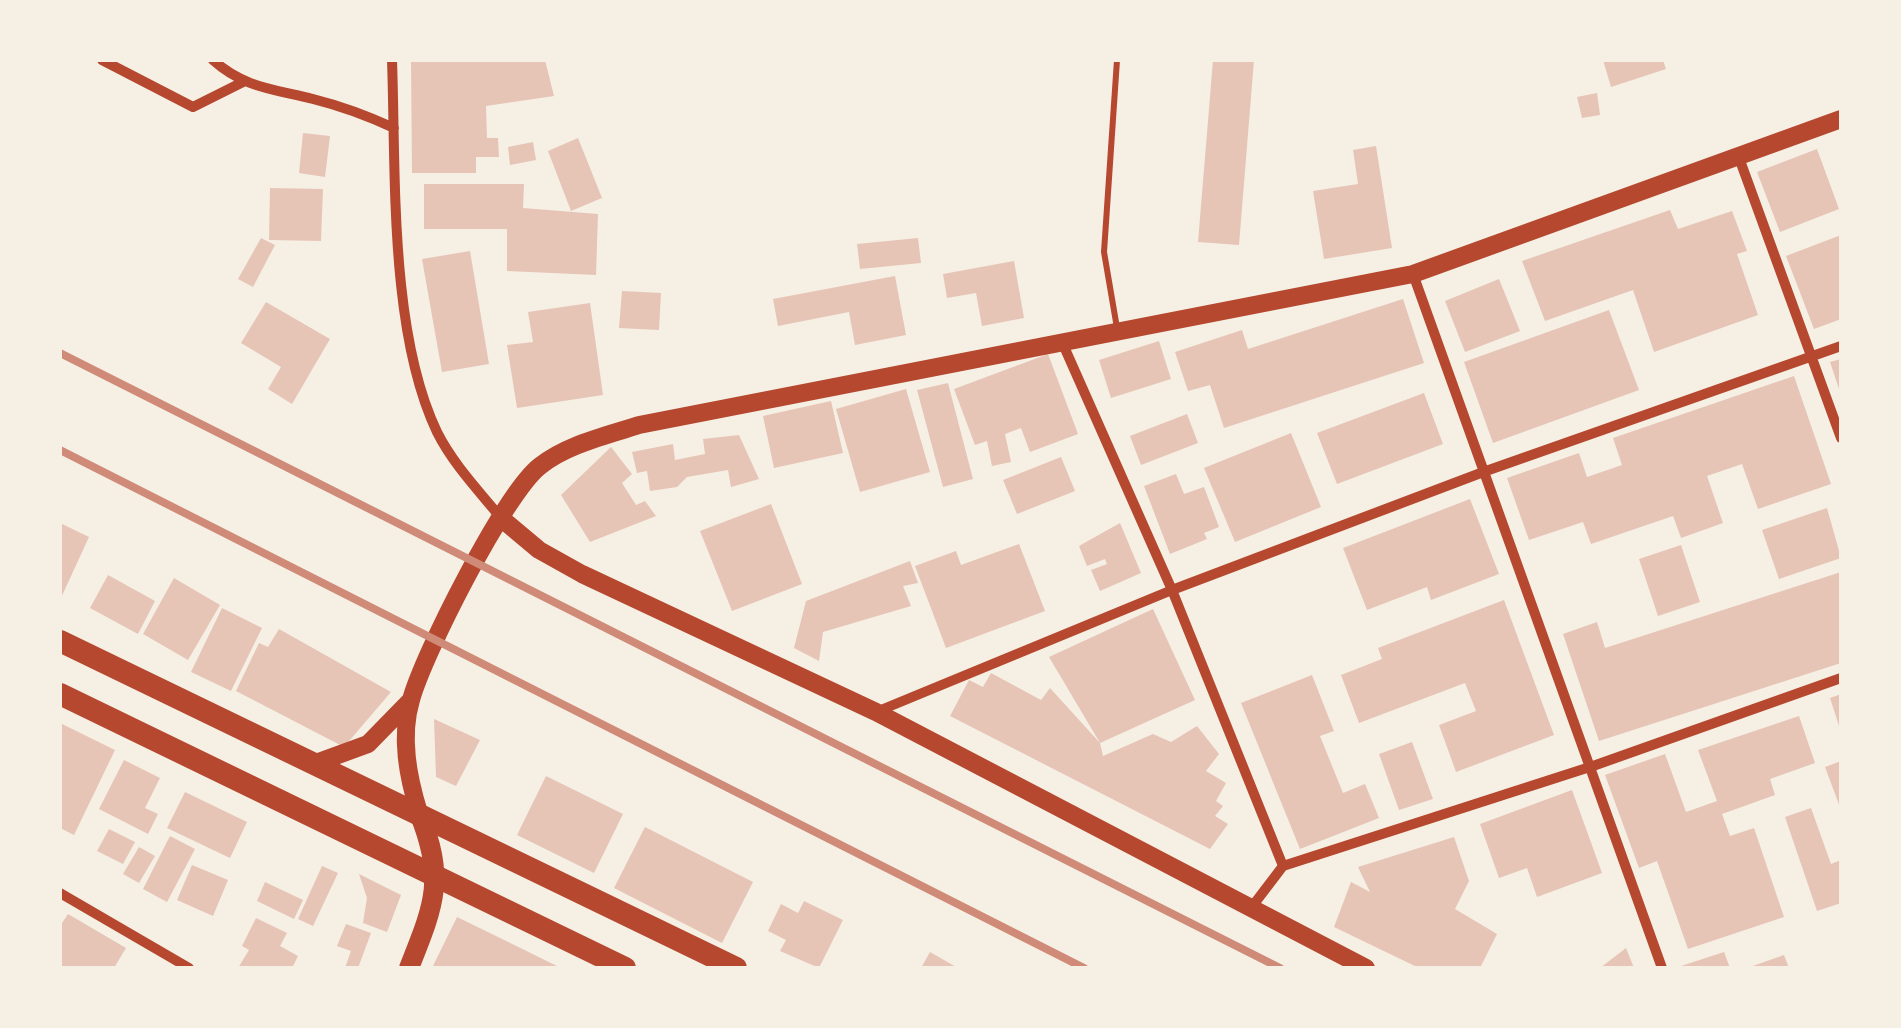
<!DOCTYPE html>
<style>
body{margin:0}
#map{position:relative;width:1901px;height:1028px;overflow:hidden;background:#f6efe4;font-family:Helvetica,sans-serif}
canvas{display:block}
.frame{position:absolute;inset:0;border:62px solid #f6efe4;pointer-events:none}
</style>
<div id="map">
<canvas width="1901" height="1028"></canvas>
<div class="frame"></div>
</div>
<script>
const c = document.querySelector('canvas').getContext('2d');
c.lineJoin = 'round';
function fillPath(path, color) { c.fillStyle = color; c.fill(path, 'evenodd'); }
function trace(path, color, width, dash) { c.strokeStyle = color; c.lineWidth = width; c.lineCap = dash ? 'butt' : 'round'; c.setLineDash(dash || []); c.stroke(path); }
fillPath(new Path2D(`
 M411 60H545L554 96 486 106 487 138H498L499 157H476V173H412Z
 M1213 60H1254L1239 245 1198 242Z
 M1603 60H1663L1666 69 1611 87Z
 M1597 93 1600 115 1582 118 1577 97Z
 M303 133 330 136 325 177 299 173Z
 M578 138 602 198 571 211 548 151Z
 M533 142 536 160 510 165 508 147Z
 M1376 146 1392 248 1324 259 1313 191 1358 184 1353 150Z
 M1817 149 1839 209 1780 232 1757 172Z
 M424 184H524L523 208 598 214 596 275 507 271V229H424Z
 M270 188 323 189 321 241 269 240Z
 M1670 210 1678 229 1732 211 1747 251 1737 254 1758 315 1654 352 1633 290 1545 321 1522 261Z
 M1841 235V319L1814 329 1786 256Z
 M261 238 275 245 253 287 238 279Z
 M918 238 921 263 860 269 857 244Z
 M470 251 489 364 442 372 422 259Z
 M1014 261 1024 318 982 326 976 293 947 298 943 274Z
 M895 276 906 335 855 345 849 312 778 326 773 299Z
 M1499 279 1520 331 1465 352 1445 301Z
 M622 291 661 293 659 330 619 328Z
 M1403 299 1424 363 1224 428 1210 385 1188 391 1175 352 1242 330 1248 349Z
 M266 302 330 339 292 404 268 389 281 367 241 343Z
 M590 303 603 395 517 408 507 345 533 342 528 312Z
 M1609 310 1639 390 1493 443 1464 362Z
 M1159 341 1171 379 1111 398 1099 360Z
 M1048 354 1078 434 1030 452 1021 428 1005 434 1011 462 992 466 987 441 975 445 954 389Z
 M1841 359V392H1840L1830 362Z
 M1794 376 1831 484 1758 509 1742 464 1707 476 1723 523 1681 538 1673 516 1591 544 1583 522 1529 540 1507 478 1579 453 1587 477 1622 465 1613 438Z
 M948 383 973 479 943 487 917 390Z
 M906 389 930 472 860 492 836 409Z
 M1424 393 1443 444 1337 484 1317 433Z
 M831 401 843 453 774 468 763 416Z
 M1187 414 1198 443 1141 465 1130 436Z
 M1291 433 1321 507 1235 542 1204 468Z
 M739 435 759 479 731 487 728 470 687 477 677 487 650 491 647 471 637 473 632 452 673 444 675 460 705 454 703 439Z
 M611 447 632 474 622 483 636 505 645 501 656 516 590 542 561 495Z
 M1061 457 1075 491 1017 514 1003 480Z
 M1176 474 1184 494 1204 487 1219 527 1204 533 1207 539 1170 554 1144 486Z
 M1470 499 1499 574 1431 600 1427 587 1367 610 1343 548Z
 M771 504 802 584 732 611 700 531Z
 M1827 508 1841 558 1779 579 1762 530Z
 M60 523 89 537 60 600Z
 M1120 523 1141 573 1100 591 1091 570 1107 564 1105 559 1087 566 1079 546Z
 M1019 544 1045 611 946 648 915 566 956 551 961 565Z
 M1681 545 1700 602 1658 616 1639 559Z
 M910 561 918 583 903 586 911 606 823 632 819 661 794 648 806 601Z
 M1841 572V663L1599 741 1563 634 1597 622 1605 648Z
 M108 575 155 601 138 634 90 608Z
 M174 578 220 605 188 660 143 634Z
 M1504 600 1554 735 1456 772 1439 725 1476 711 1465 683 1359 723 1341 675 1382 659 1378 648Z
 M222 608 262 628 231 691 191 672Z
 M1153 609 1195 700 1100 743 1049 657Z
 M279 629 391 692 344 747 236 691 259 643 268 647Z
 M991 673 1041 700 1050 688 1100 743 1103 756 1153 734 1171 742 1197 726 1219 754 1206 771 1226 783 1216 801 1223 806 1215 816 1228 824 1210 849 950 716 969 680 983 687Z
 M1312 675 1334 731 1320 736 1343 793 1365 784 1379 818 1300 849 1241 703Z
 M1841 694V729H1840L1830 698Z
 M1799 716 1815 763 1770 779 1775 795 1722 814 1730 836 1754 828 1784 917 1688 949 1657 861 1639 868 1605 775 1665 754 1686 812 1717 801 1698 750Z
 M434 719 480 740 456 786 436 777Z
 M60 723 115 750 74 835 60 828Z
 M1412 742 1433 799 1399 810 1379 754Z
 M124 760 160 778 145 808 158 814 148 834 99 809Z
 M1841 761V810L1825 767Z
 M546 776 623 814 594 873 517 835Z
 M1572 790 1602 873 1537 897 1527 868 1499 878 1480 824Z
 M185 792 247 822 230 858 167 828Z
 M1811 808 1831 864 1841 860V903L1817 911 1785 817Z
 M645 827 753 882 722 943 614 888Z
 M109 829 135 842 123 864 97 851Z
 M170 836 195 849 167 902 143 889Z
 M1454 837 1469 881 1455 909 1497 934 1480 968H1419L1334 927 1351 882 1370 892 1358 867Z
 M139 847 155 856 139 883 123 874Z
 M192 865 228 880 213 916 177 900Z
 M322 866 338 873 313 926 298 919Z
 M359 874 401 895 387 932 363 923 367 898Z
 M265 882 303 900 294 919 257 901Z
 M804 901 843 920 819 968 780 951 786 940 768 931 781 904 798 913Z
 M68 914 126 948 114 968H60V926Z
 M457 917 494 935 561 968H432Z
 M256 918 287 933 280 946 298 956 292 968H238L249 950 242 946Z
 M346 924 371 933 358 968H345L351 951 337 946Z
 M1626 948 1634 968H1600Z
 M930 952 958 968H921Z
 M1724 952 1730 968H1678V967Z
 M1784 955 1789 968H1750V967Z`), '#e6c5b7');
trace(new Path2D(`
 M1117 328 1104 252 1117 60`), '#b5482f', 6);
trace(new Path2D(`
 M102 60 193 107 243 82
 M213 60C244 88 274 89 313 99 341 106 368 116 394 128
 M392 60C396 171 389 332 437 432 453 464 479 491 501 518
 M1738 155 1841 438
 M1413 274 1662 968
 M1062 342 1172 590 1283 866
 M876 712 1172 590 1486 471 1841 346
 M60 893 189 968
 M1251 908 1283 866 1593 766 1841 678`), '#b5482f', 10);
trace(new Path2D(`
 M502 519 539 550 582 574 876 712 1366 968
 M316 763 368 744 410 701
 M419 813C408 777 400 737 411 700 423 655 505 493 540 466 568 444 606 436 639 425L1413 274 1841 119`), '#b5482f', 18);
trace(new Path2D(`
 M409 968C434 905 446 879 419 813`), '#b5482f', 20);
trace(new Path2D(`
 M60 641 736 968
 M60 694 625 968`), '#b5482f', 22);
trace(new Path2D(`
 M60 353 1280 968
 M60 450 1084 968`), '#cf8b77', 8);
</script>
